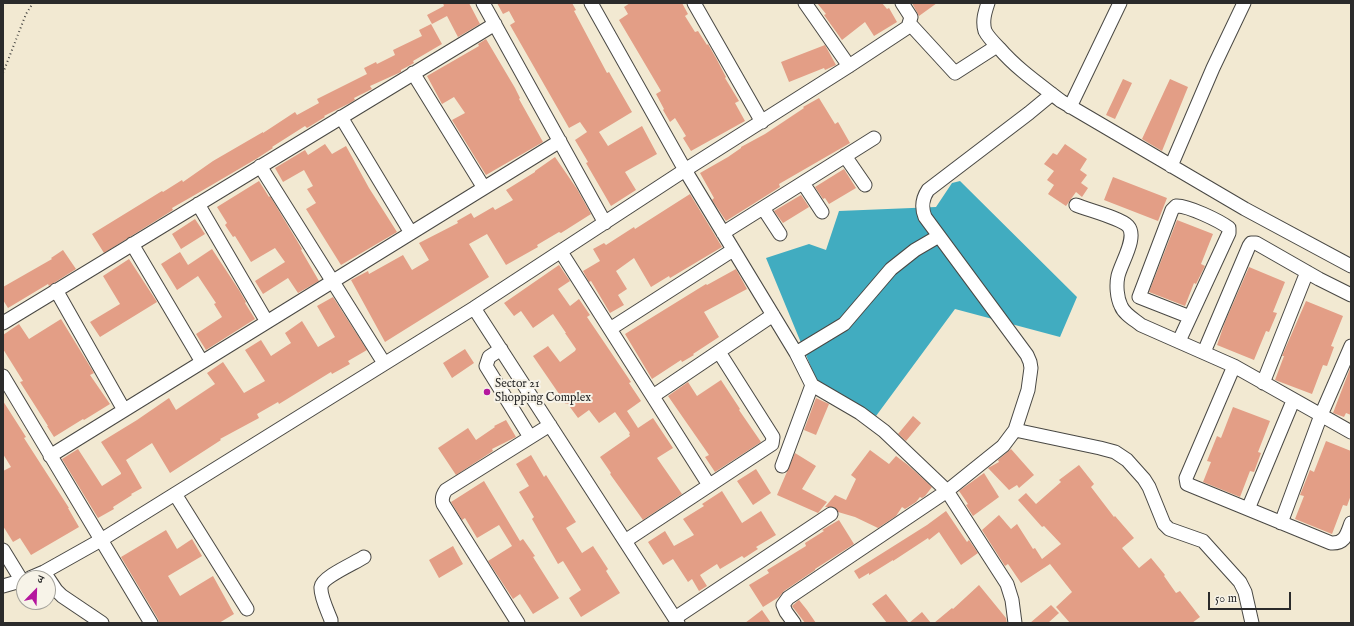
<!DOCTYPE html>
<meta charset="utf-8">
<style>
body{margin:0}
#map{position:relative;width:1354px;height:626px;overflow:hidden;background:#f2e9d2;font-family:"IM FELL English","Noto Serif Devanagari",serif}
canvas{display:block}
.frame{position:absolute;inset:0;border:4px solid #2b2b2b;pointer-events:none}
.north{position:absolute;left:16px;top:570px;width:40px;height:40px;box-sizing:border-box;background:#f7f3e8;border:1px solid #a5a39c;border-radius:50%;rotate:23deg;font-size:11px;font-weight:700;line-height:16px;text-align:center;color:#2b2b2b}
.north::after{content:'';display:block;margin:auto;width:14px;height:18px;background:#b5179e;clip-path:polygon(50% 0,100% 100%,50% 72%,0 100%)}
.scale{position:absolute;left:1208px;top:592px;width:83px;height:18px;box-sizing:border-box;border:2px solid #2b2b2b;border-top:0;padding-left:5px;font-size:12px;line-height:14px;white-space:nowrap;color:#2b2b2b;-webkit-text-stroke:3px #f7f3e8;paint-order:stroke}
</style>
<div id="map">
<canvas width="1354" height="626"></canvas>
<div class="frame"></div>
<div class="north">उ</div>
<div class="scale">50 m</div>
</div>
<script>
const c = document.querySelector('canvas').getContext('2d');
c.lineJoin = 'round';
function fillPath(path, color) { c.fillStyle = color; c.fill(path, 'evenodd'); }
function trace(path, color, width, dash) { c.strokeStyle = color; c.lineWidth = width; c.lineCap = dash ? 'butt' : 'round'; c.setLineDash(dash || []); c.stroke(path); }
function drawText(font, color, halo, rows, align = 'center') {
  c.font = font + ' "IM FELL English",serif'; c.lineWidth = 4; c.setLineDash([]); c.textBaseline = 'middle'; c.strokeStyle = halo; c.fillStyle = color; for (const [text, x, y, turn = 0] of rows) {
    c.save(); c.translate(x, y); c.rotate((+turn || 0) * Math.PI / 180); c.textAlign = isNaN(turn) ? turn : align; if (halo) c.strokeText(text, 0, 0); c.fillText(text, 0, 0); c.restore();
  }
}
fillPath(new Path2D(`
 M960 181 1077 297 1060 337 955 309 876 416 818 384 766 258 809 244 826 250 839 211 936 207 952 183Z`), '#41acc0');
fillPath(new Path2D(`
 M443 3H469L480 24 458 37 447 16 432 24 427 15 444 6Z
 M497 3H572L576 10 574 11 599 58 607 73 609 72 632 112 599 132 608 146 642 126 657 154 625 172 636 190 611 206 586 163 588 162 575 140 587 132 580 122 569 128 510 25 515 22 509 11 503 14Z
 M630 3H682L688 14 685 16 695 32 698 31 707 45 708 44 716 58 726 77 725 78 739 101 735 103 745 121 691 151 683 138 686 136 675 118 670 122 663 110 664 109 656 94 661 91 619 20 628 14 624 7Z
 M817 3H882L887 9 889 8 897 22 874 36 865 22 842 40 824 15 826 14Z
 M912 3H937L919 16Z
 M431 24 442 44 413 61 414 63 401 70V72L370 86 372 89 354 98 355 100 350 103 324 116 325 117 307 128 305 126 272 147 273 148 256 159 193 196 172 208 173 210 104 253 92 234 162 191 163 192 182 180 183 182 213 161 263 132V133L295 112 297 115 319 103 317 99 367 74 364 68 376 62 377 64 395 55 393 50 422 36 419 30Z
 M486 39 515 88 520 98 519 99 543 142 486 175 452 120 465 113 454 97 442 104 427 76 479 46 478 44Z
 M825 45 836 65 825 70 824 68 789 82 781 62Z
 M1123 79 1132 83 1115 119 1106 115Z
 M1170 79 1188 87 1162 151 1142 139Z
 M819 98 835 124 838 122 850 143 779 184 780 187 726 221 712 200 714 198 700 173 728 157 741 148V147L765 134 804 108 803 107Z
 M325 144 332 154 346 146 369 188 397 232 341 265 306 209 316 203 307 189 313 186 304 170 283 182 275 168 305 150 308 155Z
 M1065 144 1087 159 1080 170 1087 175 1081 183 1088 188 1082 197 1076 192 1066 206 1048 194 1054 185 1047 180 1054 171 1044 164 1053 153 1057 155Z
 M555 157 577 189 591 214 561 233 559 232 537 245 538 247 506 265 487 234 469 244 489 277 385 342 351 280 368 271 369 274 403 255 412 270 429 260 419 243 458 223 457 221 471 213 474 218 493 207 495 210 513 200 506 190 535 172V171Z
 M844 169 856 188 829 204 825 198 823 199 815 187Z
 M1113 177 1167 198 1158 221 1104 200Z
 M259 181 269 197 270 196 302 249 301 250 319 281 298 293 288 278 263 294 255 281 285 262 275 248 251 262 235 236 233 237 225 225 227 223 217 207Z
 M690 194 722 247 670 278 669 276 651 287 634 258 616 271 627 289 618 295 624 305 610 313 591 281 589 282 583 271 600 261 593 249 604 243 606 245 634 227 635 229Z
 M801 195 809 207 783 223 774 211Z
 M195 219 205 234 181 249 172 234Z
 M1177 220 1213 234 1201 264 1205 266 1196 284 1194 283 1185 306 1149 292Z
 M212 249 239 290 246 302 245 303 255 319 206 350 196 334 222 317 214 304 216 303 198 276 177 290 161 264 180 252 188 265Z
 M63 250 76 269 49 286 48 284 8 308 3 300V287L52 259 51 258Z
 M129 259 157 302 100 337 90 322 120 304 103 276Z
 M559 265 570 281 558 289 570 306 579 299 590 315 587 317 631 382 629 383 641 401 627 411 638 428 653 418 673 448 657 458 682 494 643 520 610 474 611 473 600 457 630 436 629 434 630 433 615 412 599 423 589 410 578 418 567 403 566 404 533 356 548 346 560 362 575 351 576 349 565 333H566L553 314 533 328 521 311 514 316 504 303Z
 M1249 267 1285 282 1273 312 1277 313 1269 332 1266 331 1254 360 1217 345 1225 322Z
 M736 269 747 289 704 312 719 337 693 354 694 355 682 362 681 360 652 379 625 334 706 284 707 285Z
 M333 297 367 350 348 361 350 364 332 374 331 372 279 404 278 402 257 414 259 418 220 439 221 440 170 473 152 443 126 460 142 488 131 494 132 495 113 507 114 509 98 518 62 459 78 449 102 486 121 474V473L101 442 137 420 169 398 176 410 215 384 207 373 223 362 244 393 265 381 245 350 261 340 271 356 291 343 285 333 302 321 318 347 335 337 317 306Z
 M1306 301 1343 316 1331 346 1334 347 1327 366 1323 365 1312 394 1275 380 1284 356H1282Z
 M61 319 94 373 90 375 110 404 84 420 83 419 54 437 47 426H48L20 382 23 381 3 349V335L19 324 29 339Z
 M465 349 474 363 452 378 443 363Z
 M1351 366V415L1346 413 1344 417 1333 413Z
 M721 380 740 409 739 410 761 442 715 472 705 457 709 455 668 396 688 382 697 396Z
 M816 398 829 404 816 435 804 430Z
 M3 401 26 437 24 438 69 508H68L79 527 31 555 20 538 13 542 3 526V471L11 467 3 454Z
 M1233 407 1270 421 1258 452 1261 453 1254 472 1250 471 1240 497 1203 482 1211 462 1207 461 1217 436 1221 438Z
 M913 416 921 423 906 441 898 434Z
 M506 420 516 437 492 449 493 451 456 475 438 448 468 428 476 440 495 427 494 426Z
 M1326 441 1351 451V495L1347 506 1343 505 1332 534 1295 519 1304 496 1300 495 1310 470 1314 472Z
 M1011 449 1034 475 1019 488 1017 485 1009 490 988 468 999 462 998 460Z
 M870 450 889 464 896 456 908 465 932 487 925 496 922 498 920 497 916 502 905 509 902 507 896 516 878 528 855 517 838 512 834 507H825L835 495 846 500 856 479 851 475Z
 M795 453 816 466 802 489 827 502 818 513 777 495Z
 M531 455 544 477 546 475 576 522 566 528 582 553 593 546 608 569 606 571 620 593 581 617 569 598 581 590 563 561 558 564 532 519 534 517 519 492 529 486 516 464Z
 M1079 465 1094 484 1091 487 1114 517 1115 516 1134 538 1122 548 1139 568 1151 558 1165 575 1164 576 1176 593 1180 591 1200 617 1192 623H1070L1056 607 1072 592 1050 564 1021 583 1008 564 1005 566 982 530 999 515 1011 529 1017 524 1033 549 1035 548 1042 559 1061 544 1044 526 1042 527 1018 500 1026 493 1036 504 1061 482 1059 480Z
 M756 469 771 493 753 505 737 481Z
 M984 473 999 497 973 516 966 505 968 504 959 491Z
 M484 481 520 541 523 539 535 556 533 557 559 598 533 614 520 594 513 599 488 561 512 546 499 525 477 538 465 518 462 520 451 502Z
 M722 491 742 523 761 511 776 535 756 547 758 549 744 558 742 556 720 569 717 564 700 575 707 586 699 591 692 579 688 582 673 559 663 565 648 542 665 531 674 546 694 535 683 519 704 506 702 504Z
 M946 511 967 542 969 540 978 553 961 565 939 532 929 540 928 538 893 561V560L869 575V573L859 579 854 571 927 525Z
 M839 520 854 544 815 569V570L784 591 779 597 763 607 749 585 769 573 767 570 806 546 805 543 824 531 822 530Z
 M166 530 177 549 192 539 202 556 168 576 180 596 213 576 234 614 219 623H159L158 619 121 557Z
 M453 546 463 564 439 578 429 560Z
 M979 585 1006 618 1007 623H934L952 608 953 609Z
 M886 594 909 623H887L872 604Z
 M799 600 807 610 816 623H805L792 606Z
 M1051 605 1059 613 1048 623H1030Z
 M762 610 771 623H745Z
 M922 612 931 623H909Z`), '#e39e86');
const minor = new Path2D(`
 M483 3 605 223
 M591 3 685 170 796 353 812 385 860 413 884 431 947 491 1007 584 1012 600 1015 623
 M694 3 762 122
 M805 3 849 66
 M988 3C985 12 982 21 985 31 988 37 994 43 999 48 1017 69 1039 84 1061 101L1245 209 1351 266
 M910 24 955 73 997 46
 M413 73 484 188
 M1070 107 1120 3
 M341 117 411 233
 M845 156 865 185
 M260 166 384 363
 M1171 166 1213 68 1244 3
 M803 183 822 212
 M198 204 267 322
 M1076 205C1088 210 1120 218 1128 226 1138 237 1121 263 1118 276 1116 285 1117 298 1121 306 1124 314 1135 320 1141 325L1234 366 1351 432
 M763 208 780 234
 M723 233 874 138
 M132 244 202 362
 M561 252 709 485
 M56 290 124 410
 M474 308 678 623
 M3 323 495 24
 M610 329 733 250
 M1179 341 1229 233V228C1220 221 1187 205 1176 206L1172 210 1139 297 1190 317
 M501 349 489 357 486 366 530 437
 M1204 352 1249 246 1251 243H1256L1319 279 1351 295
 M796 353 844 324 891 269 915 250 939 236
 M1234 366 1186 478 1187 484 1331 543C1345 544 1347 534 1351 523
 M3 376 151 623
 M1263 383 1307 272
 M653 396 773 315
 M1015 430 1100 448 1115 452 1127 460 1144 479 1149 487 1164 524 1169 529 1203 541 1240 582 1245 592 1252 623
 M50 456 560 141
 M782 466 812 385
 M175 494 247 609
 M1248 509 1293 401
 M1281 523 1321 415 1351 346
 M625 541 772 444 773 437 719 352
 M3 550 22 581
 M30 578 44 572 101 540 474 308 685 170 849 66 908 27 911 17 902 3
 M48 578 56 590 62 596 102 623
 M3 586 24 580
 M675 618 831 514
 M331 623V620C328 612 320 596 321 587 322 577 355 563 364 557
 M518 623 443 504C441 498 443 494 446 490L550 425
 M794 623 786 612 783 605 788 598 947 491 1003 446 1015 430 1028 390 1031 368 1030 362 1027 355 925 217C921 207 922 199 928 190L1029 113 1052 94`);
trace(minor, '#494844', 15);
trace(new Path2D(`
 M3 73 26 14 33 3`), '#494844', 2, [1, 3]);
trace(minor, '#fff', 13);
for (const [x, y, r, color] of [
 [487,392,4,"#b5179e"]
]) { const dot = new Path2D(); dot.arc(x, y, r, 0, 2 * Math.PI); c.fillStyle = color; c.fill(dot); trace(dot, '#f7f3e8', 1.5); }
drawText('12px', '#2b2b2b', '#f7f3e8', [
 ["Sector 21",495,385],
 ["Shopping Complex",495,399]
], 'left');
</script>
